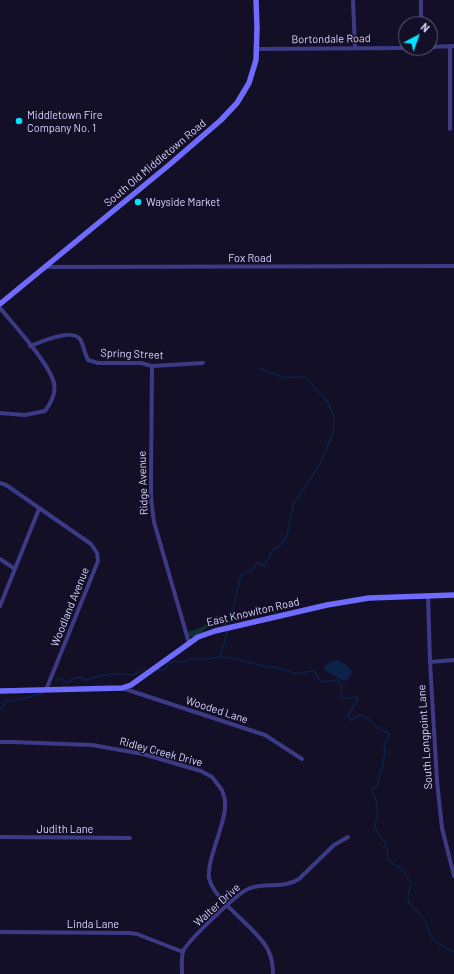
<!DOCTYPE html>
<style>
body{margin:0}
#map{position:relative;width:454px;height:974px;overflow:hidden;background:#130f26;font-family:Barlow,sans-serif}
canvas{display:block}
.north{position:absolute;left:398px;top:16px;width:40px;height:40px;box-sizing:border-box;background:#130f26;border:1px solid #625e7d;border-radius:50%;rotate:41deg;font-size:11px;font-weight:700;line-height:16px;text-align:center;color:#d9d4ff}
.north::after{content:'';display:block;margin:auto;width:14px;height:18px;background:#00e5ff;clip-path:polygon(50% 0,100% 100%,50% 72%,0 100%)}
</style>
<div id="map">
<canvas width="454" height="974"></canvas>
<div class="north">N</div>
</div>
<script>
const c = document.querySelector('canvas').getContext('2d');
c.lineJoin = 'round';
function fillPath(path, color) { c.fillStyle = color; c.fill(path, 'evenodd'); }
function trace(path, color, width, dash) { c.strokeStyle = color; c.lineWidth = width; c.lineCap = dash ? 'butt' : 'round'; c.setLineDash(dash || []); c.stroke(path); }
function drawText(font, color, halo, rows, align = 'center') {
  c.font = font + ' Barlow,sans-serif'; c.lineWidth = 3; c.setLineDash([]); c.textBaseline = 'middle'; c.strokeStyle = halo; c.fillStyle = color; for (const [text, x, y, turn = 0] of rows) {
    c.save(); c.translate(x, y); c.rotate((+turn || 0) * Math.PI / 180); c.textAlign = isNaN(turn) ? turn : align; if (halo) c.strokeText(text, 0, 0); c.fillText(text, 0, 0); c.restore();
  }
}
fillPath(new Path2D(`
 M217 615 227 625H223L217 618H215C207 626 202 637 189 637L187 632 203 627Z`), '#12302f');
fillPath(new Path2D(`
 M337 660C343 662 348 665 352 671L351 675 345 681C342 681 325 671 323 669L330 662Z`), '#0c2248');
trace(new Path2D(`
 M230 622 241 575 254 569 256 564 259 563 264 566 273 550 280 546 287 536 293 504 302 492 321 462 333 432 334 416 327 401 306 378 298 377 284 378 259 368
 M220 656 228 631
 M142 670 146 669
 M157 670H164L170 663 176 661 183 662 194 658 200 660 220 657 232 658 267 667H274L298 674 311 671H314L321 682 337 680 340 682 342 690 340 697 343 699 357 697 358 700 348 715 351 720 360 715 365 716 378 728 390 734 384 745 385 752 383 762V767L380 773 377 786 372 789C375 798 379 808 377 817 376 822 374 824 376 829 378 836 385 840 387 848 388 852 386 856 389 860 391 863 395 865 399 867 405 871 408 879 411 885 404 903 410 905 422 916 425 919 427 926 428 930 433 942 443 947 454 952
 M56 681 59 677 67 683C73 679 79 674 85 680 90 680 95 677 101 676 112 673 122 673 133 675L138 672
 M0 710 4 706 6 700 14 701 44 693`), '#0c2248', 1.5);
trace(new Path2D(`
 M353 0 355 48
 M421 0V24
 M450 46V129
 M430 47 454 46
 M256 49 406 48
 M46 267 454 266
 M0 308C14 325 49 363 54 383 56 393 51 403 45 411L25 415 0 413
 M30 346C41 342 71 328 80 339 83 343 85 355 88 360L98 363H141L152 366 203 363
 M152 366 151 474V498L154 522 189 643
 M0 483 6 485 91 544 97 553 98 561 46 690
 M0 559 15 569
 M428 595 430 662 437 781 442 828 454 876
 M0 606 39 509
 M430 662 454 660
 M122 688 265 735 302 759
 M0 742H12L92 745 143 754 201 771 212 777 222 790 225 800V809C223 829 207 860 209 878 211 887 217 894 223 901 234 914 262 936 268 950 272 958 273 966 273 974
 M0 837 130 838
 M0 932 129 933 137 934 183 952
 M182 974C182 967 181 959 183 952 185 943 238 893 248 889 265 881 282 890 299 879L334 845 348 837`), '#3d3a85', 4);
trace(new Path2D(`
 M0 304 169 165 221 120 237 103 249 83 256 60 257 28 256 0
 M0 691 122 688 131 685 198 637 215 631 327 605 369 598 454 595`), '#6f6bff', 5.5);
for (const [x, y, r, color] of [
 [19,121,4,"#00e5ff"],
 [138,202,4,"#00e5ff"]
]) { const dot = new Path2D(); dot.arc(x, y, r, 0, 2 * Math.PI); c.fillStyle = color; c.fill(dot); trace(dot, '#130f26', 1.5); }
drawText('11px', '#d9d4ff', '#130f26', [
 ["Bortondale Road",331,39,-1],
 ["South Old Middletown Road",155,163,-40],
 ["Fox Road",250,258],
 ["Spring Street",132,354,2],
 ["Ridge Avenue",143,483,-92],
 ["Woodland Avenue",70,607,-68],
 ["East Knowlton Road",253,612,-13],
 ["Wooded Lane",217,710,18],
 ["South Longpoint Lane",425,737,-94],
 ["Ridley Creek Drive",161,752,15],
 ["Judith Lane",65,829],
 ["Walter Drive",217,905,-42],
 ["Linda Lane",93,924]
]);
drawText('11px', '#d9d4ff', '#130f26', [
 ["Middletown Fire",27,115],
 ["Company No. 1",27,128],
 ["Wayside Market",146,202]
], 'left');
</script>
